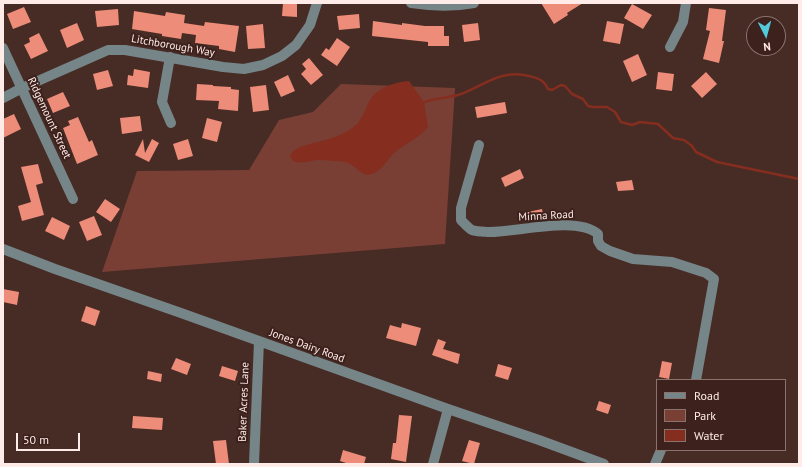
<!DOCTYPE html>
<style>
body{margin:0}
#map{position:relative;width:802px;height:467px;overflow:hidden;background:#472b25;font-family:"PT Sans",sans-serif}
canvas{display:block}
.frame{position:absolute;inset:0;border:4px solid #ffebe7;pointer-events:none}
.legend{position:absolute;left:656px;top:379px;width:130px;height:72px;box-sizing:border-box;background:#3c211c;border:1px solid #8a726d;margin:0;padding:5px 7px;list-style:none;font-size:12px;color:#ffebe7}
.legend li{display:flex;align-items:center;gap:8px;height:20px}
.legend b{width:20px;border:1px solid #8a726d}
.north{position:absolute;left:746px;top:16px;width:40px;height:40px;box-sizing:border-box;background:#3c211c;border:1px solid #8a726d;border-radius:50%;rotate:174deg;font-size:11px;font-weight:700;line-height:16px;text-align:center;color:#ffebe7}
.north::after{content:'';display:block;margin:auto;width:14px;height:18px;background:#53cbdb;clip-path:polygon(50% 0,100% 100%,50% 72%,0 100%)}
.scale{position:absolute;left:16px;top:433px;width:64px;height:18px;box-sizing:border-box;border:2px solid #ffebe7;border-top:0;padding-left:5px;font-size:12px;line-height:14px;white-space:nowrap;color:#ffebe7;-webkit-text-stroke:3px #3c211c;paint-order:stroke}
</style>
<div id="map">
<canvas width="802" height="467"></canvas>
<div class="frame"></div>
<ul class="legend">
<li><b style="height:5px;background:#758588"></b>Road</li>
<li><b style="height:11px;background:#793f35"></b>Park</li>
<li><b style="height:11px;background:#852e20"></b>Water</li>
</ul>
<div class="north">N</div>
<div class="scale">50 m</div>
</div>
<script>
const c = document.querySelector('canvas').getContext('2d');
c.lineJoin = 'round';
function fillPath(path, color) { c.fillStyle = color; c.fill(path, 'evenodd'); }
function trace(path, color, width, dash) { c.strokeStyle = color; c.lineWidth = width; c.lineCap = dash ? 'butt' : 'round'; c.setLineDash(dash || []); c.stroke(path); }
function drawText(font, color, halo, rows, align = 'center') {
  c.font = font + ' "PT Sans",sans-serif'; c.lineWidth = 4; c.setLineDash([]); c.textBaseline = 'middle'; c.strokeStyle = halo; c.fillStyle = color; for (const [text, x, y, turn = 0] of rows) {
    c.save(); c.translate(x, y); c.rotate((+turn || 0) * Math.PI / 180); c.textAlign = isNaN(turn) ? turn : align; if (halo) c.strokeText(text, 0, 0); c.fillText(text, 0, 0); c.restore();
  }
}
fillPath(new Path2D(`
 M341 84 455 88 445 244 102 272 137 171 249 170 279 120 313 112Z`), '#793f35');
fillPath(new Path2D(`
 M409 81 424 102 428 127C419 139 403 144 392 155 386 162 381 171 372 174 362 178 356 166 348 163 344 161 338 161 333 161 328 160 323 160 317 160 309 161 293 167 290 156L293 151 300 147C318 141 343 138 357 124 363 117 365 109 369 102 375 88 395 82 409 81Z`), '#852e20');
trace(new Path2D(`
 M422 103C434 98 449 98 461 94 485 85 501 69 529 76 538 78 544 80 548 89L552 90 561 85 565 86 572 94 583 99 588 106 593 107H607L615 112 621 122 632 125 640 122 658 124 673 138 684 140 692 146 696 152 717 162 799 179`), '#852e20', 2.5);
fillPath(new Path2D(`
 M283 3H297V17L282 16Z
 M541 3H583L567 13 568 15 554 24Z
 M632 4 652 15 643 29 624 18Z
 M24 7 31 22 13 29 7 14Z
 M709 8 726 10 722 41H724L719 63 703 59 710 31 706 30Z
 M118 9 119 25 97 27 95 11Z
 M134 11 165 16 166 12 185 15 184 23 204 26 205 22 239 26 235 52 219 49V46L195 43 196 35 182 33 181 39 162 36V34L132 29Z
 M359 14 360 28 339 30 337 16Z
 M373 21 402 25V23L425 26H444V36H449V46H428V42L372 36Z
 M607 21 624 24 620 44 603 41Z
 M77 23 84 40 67 48 60 30Z
 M478 23 480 40 464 42 462 25Z
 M263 24 265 48 248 49 246 26Z
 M39 33 48 51 31 59 24 45 30 42 29 38Z
 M337 38 350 47 337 66 321 55 326 48 329 50Z
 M638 54 647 75 632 82 623 61Z
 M309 58 323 75 311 85 301 74 306 69 302 64Z
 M134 69 150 72 148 88 127 85 128 75 133 76Z
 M108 70 113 86 97 90 93 74Z
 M658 72 674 74 672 91 656 89Z
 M706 72 717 84 702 98 691 86Z
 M288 75 295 91 281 97 274 82Z
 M197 84 213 85V86L231 87V89L239 90 238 111 218 109 219 101 196 100Z
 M266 85 269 110 253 112 250 87Z
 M63 92 70 106 53 113 47 99Z
 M505 102 507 113 477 118 475 107Z
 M14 114 21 129 3 138V119Z
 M140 116 142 131 122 134 120 118Z
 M78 117 89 142 92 140 98 155 77 164 63 128 70 125 68 121Z
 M207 118 222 122 217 142 202 138Z
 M143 139 145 153 152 139 159 143 149 162 135 155Z
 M188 139 193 156 178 160 173 144Z
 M38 164 43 183 36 185 37 189 44 215 22 221 18 206 31 202 21 167Z
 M520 169 524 178 505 187 501 178Z
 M632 180 634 190 618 191 616 182Z
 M105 199 120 209 111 222 96 212Z
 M542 209 544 219 525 222 523 213Z
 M94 216 102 235 87 241 79 222Z
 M52 217 70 226 64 240 45 231Z
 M3 289 19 292 17 305 3 302Z
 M86 306 100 311 95 326 81 321Z
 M402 323 421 328 416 346 386 338 390 325 401 328Z
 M438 339 446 342 443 349 460 354 458 364 432 355Z
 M176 358 191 364 187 375 171 369Z
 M662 361 672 363 669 379 659 377Z
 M498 364 512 368 508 380 495 376Z
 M222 366 238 371 235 381 219 376Z
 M148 371 162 374 161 382 147 379Z
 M599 401 611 405 608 414 596 410Z
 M399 415 412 416 406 462 391 459 393 443H396Z
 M133 416 163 418 162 430 132 428Z
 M226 440 229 464H216L213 441Z
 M469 440 480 443 474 464 462 461Z
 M343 450 366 457 364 464H349L340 461Z`), '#ed8c79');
trace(new Path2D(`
 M411 3C431 6 453 7 474 3
 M670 47 683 22 686 3
 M3 48 73 199
 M170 57 162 102 171 123
 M3 98 22 88 108 50H125L223 67 244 69 263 65 282 56 296 45 310 25 317 3
 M479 145 461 208V220C464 223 468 228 472 230 476 232 483 231 487 232 516 233 576 215 598 234V241L601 246 610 251 633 259 672 262 706 273 714 279 696 380
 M3 249 55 269 181 313 448 409 539 440 604 464
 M254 464 259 341
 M433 464 448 409
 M655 464 661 450`), '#758588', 10);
drawText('11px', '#ffebe7', '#3c211c', [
 ["Litchborough Way",173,46,10],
 ["Ridgemount Street",49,118,65],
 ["Minna Road",546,216,-3],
 ["Jones Dairy Road",307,346,20],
 ["Baker Acres Lane",244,402,-88]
]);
</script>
